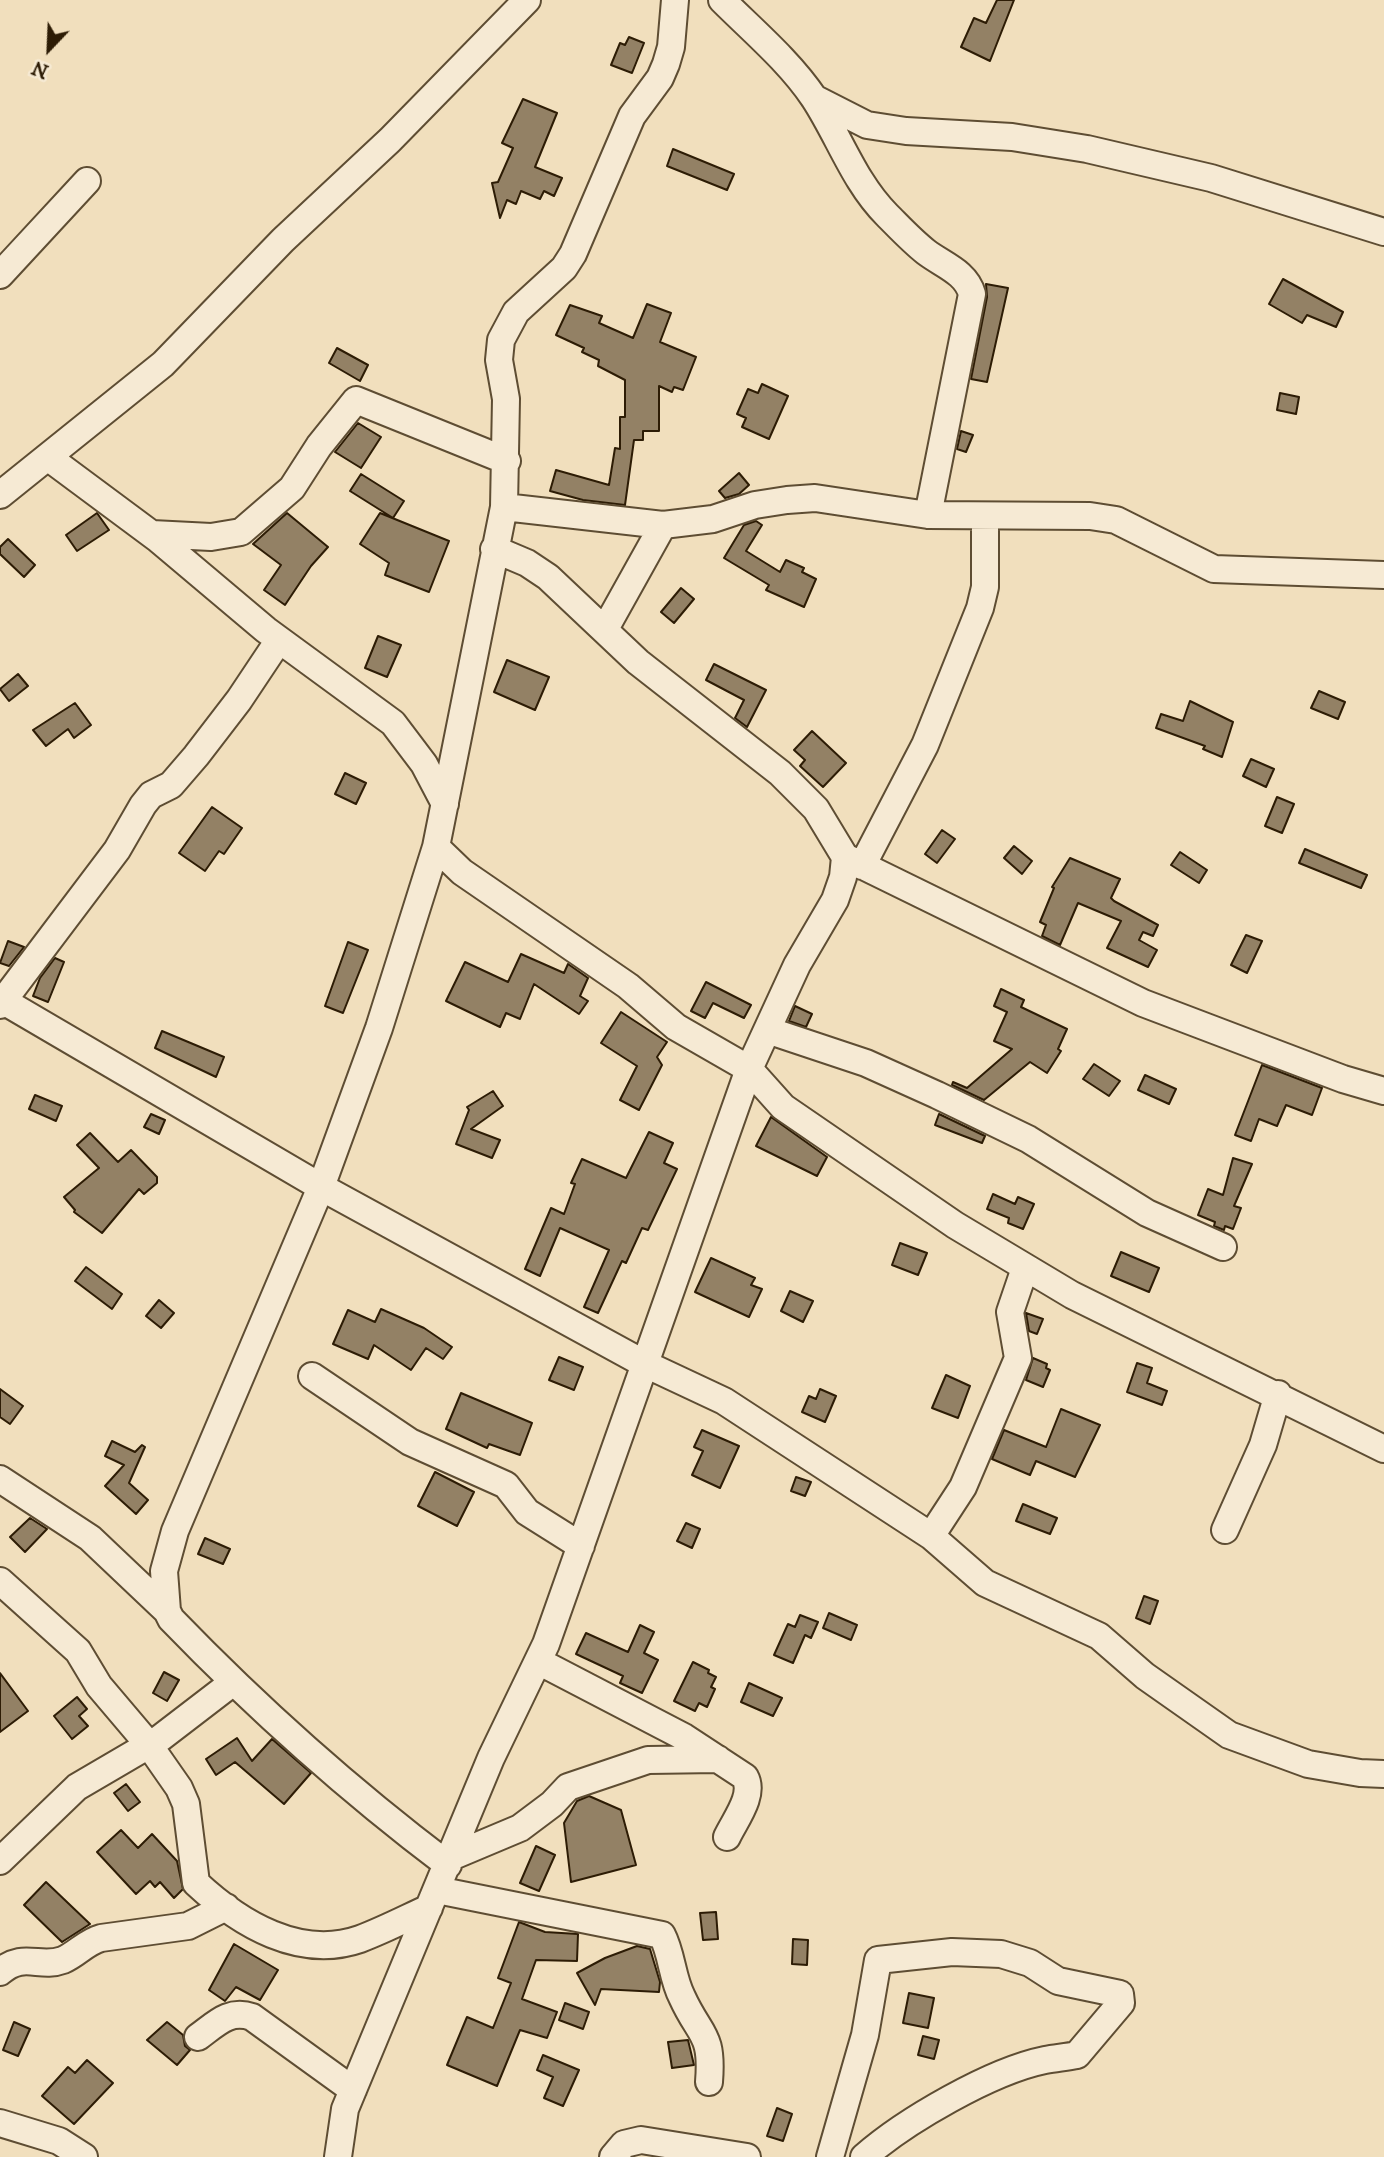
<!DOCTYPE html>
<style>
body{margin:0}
#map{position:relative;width:1384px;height:2157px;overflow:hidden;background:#f1dfbd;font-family:"IM FELL DW Pica",serif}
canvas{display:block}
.north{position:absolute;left:14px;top:14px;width:70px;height:70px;-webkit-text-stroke:5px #f6ead4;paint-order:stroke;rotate:203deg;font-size:19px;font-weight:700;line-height:28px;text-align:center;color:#2d1c05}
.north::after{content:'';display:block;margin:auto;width:24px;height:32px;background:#2d1c05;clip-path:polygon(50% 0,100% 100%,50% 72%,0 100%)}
</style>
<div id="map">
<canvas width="1384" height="2157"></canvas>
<div class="north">N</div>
</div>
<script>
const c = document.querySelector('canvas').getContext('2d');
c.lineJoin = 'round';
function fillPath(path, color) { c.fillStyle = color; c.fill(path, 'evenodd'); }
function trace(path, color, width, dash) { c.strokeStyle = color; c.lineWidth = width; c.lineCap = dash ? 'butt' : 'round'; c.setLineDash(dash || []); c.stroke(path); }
const building = new Path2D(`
 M997 0H1014L990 61 961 47 974 18 986 23Z
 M629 37 644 43 632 73 611 65 620 43 625 45Z
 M523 99 557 113 535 167 562 178 554 196 544 191 540 199 521 191 516 204 507 200 500 218 492 183 498 182 513 148 502 143Z
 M673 149 734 174 727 190 667 166Z
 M1283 279 1343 312 1336 327 1307 315 1302 323 1269 304Z
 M986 284 1008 288 987 382 971 379 987 297Z
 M647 304 671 313 660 342 696 357 683 390 674 387 672 392 659 386V431H643V440H634L625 505 583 500 550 491 556 470 609 485 615 448 620 449V417H625V380L598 366 599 360 582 352 584 348 556 335 570 305 602 316 599 323 633 338Z
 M337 348 368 365 360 381 329 363Z
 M762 384 788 396 769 439 742 427 746 418 737 414 748 389 758 393Z
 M1280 393 1299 397 1296 414 1277 410Z
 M358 423 381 437 361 468 335 452Z
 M961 431 973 435 966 452 957 449Z
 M739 473 749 485 739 494 725 498 719 491Z
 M361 474 404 501 393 518 350 491Z
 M97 513 109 530 77 551 66 535Z
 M287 513 328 547 311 566 285 605 264 590 281 565 253 544Z
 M380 513 449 541 429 592 385 575 389 563 360 544Z
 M756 521 762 525 746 551 780 572 786 560 804 568 802 572 816 579 804 607 766 590 769 585 724 558 744 525Z
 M8 539 35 565 24 577 0 554V547Z
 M681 588 694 599 674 623 661 612Z
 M378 636 401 645 387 677 365 668Z
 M507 660 549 677 535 710 494 692Z
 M714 664 766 690 747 727 735 718 744 700 706 680Z
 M18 674 28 686 9 701 0 689Z
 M1319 691 1345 702 1338 719 1311 708Z
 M1190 701 1233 722 1222 757 1203 749 1205 746 1156 728 1161 714 1183 721Z
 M75 703 91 725 74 738 68 729 46 746 33 730Z
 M812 731 846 763 823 787 800 766 805 760 794 750Z
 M1251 759 1274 769 1266 787 1243 776Z
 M345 773 366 783 356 804 335 794Z
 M1277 797 1294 804 1282 833 1265 826Z
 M212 807 242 828 224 854 219 851 205 871 179 853Z
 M942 830 955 839 937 863 925 854Z
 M1014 846 1032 861 1022 874 1004 858Z
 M1305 849 1367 875 1361 888 1299 863Z
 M1180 852 1207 870 1199 883 1171 865Z
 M1070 858 1120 879 1111 898 1114 901 1158 925 1153 936 1143 932 1139 940 1157 950 1148 967 1107 948 1121 921 1078 903 1060 945 1042 936 1046 925 1040 922 1054 888 1052 887Z
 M1246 935 1262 941 1247 973 1231 965Z
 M8 941 24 947 9 966 0 963Z
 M348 942 368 950 343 1013 325 1006Z
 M521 954 564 973 568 964 588 978 580 996 588 1001 579 1014 534 984 520 1019 506 1013 500 1027 446 1001 465 962 508 982Z
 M55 958 64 962 48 1002 33 996 40 978Z
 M706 982 751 1005 744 1018 713 1003 705 1018 691 1011Z
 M1001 989 1024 1000 1021 1007 1067 1029 1058 1049 1061 1051 1047 1073 1030 1062 984 1100 952 1085 953 1082 967 1088 1012 1049 994 1041 1007 1012 994 1006Z
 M795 1006 812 1014 806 1027 789 1021Z
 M621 1012 667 1042 657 1057 662 1065 639 1110 620 1100 637 1066 601 1043Z
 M162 1031 224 1057 216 1077 155 1048Z
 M1094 1064 1120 1081 1109 1096 1083 1079Z
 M1262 1065 1322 1088 1312 1115 1286 1105 1277 1126 1259 1119 1251 1141 1235 1135Z
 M1145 1075 1176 1089 1169 1104 1138 1090Z
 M493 1091 503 1106 471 1129 500 1140 492 1158 456 1144 469 1110 467 1107Z
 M35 1095 62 1106 56 1121 29 1109Z
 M151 1114 165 1120 159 1134 144 1127Z
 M939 1114 985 1136 982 1143 935 1125Z
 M771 1117 827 1157 817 1176 756 1146Z
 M649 1132 673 1143 664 1163 677 1169 648 1230 642 1228 626 1263 622 1261 598 1313 584 1307 609 1250 560 1228 540 1276 525 1269 551 1208 564 1214 575 1184 571 1183 582 1159 626 1178Z
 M90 1133 118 1162 131 1150 157 1177V1183L144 1194 139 1189 102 1233 74 1212 75 1210 64 1197 99 1168 77 1145Z
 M1233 1158 1252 1164 1234 1206 1241 1208 1233 1229 1225 1226 1224 1230 1214 1226 1215 1222 1198 1215 1208 1189 1223 1195Z
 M993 1194 1015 1204 1018 1197 1034 1204 1023 1229 1008 1223 1009 1218 987 1209Z
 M900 1243 927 1253 918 1275 892 1265Z
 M1121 1252 1159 1268 1149 1292 1111 1276Z
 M711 1258 755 1278 751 1285 762 1289 749 1317 695 1292Z
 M86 1267 122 1294 112 1309 75 1281Z
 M790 1291 813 1301 803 1322 781 1311Z
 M159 1300 174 1313 161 1328 146 1316Z
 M381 1309 424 1328 452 1347 443 1359 426 1348 411 1370 374 1345 368 1359 333 1344 348 1310 375 1322Z
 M1026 1313 1043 1319 1037 1334 1029 1331Z
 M559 1357 583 1367 574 1390 549 1380Z
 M1033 1358 1047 1364 1046 1368 1050 1370 1043 1387 1026 1380Z
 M1137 1363 1152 1368 1147 1383 1167 1391 1162 1405 1127 1392Z
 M946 1375 970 1386 958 1418 932 1408Z
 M0 1389 23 1406 10 1424 0 1417Z
 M820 1389 836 1396 825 1422 802 1412 809 1396 816 1399Z
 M461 1393 532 1423 520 1455 489 1444 487 1448 446 1429Z
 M1061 1409 1100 1425 1075 1477 1036 1461 1030 1475 992 1459 1004 1430 1046 1447Z
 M702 1430 739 1446 720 1488 692 1475 703 1451 694 1447Z
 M112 1441 135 1452 142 1445 145 1447 129 1483 148 1500 136 1514 105 1486 124 1465 105 1456Z
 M435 1472 474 1492 457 1526 418 1506Z
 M796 1477 811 1482 805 1496 791 1491Z
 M1023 1504 1057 1518 1050 1534 1016 1521Z
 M30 1518 47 1529 25 1552 10 1537Z
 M686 1523 700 1529 692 1548 677 1541Z
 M205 1538 230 1549 223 1564 198 1554Z
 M1144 1596 1158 1601 1150 1624 1136 1618Z
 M829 1613 857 1625 851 1640 823 1628Z
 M800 1615 818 1622 811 1638 805 1635 793 1663 774 1655 788 1624 795 1627Z
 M640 1625 654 1632 644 1653 658 1660 642 1693 620 1683 623 1676 576 1654 586 1633 628 1652Z
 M693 1662 709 1670 708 1673 716 1677 711 1687 715 1689 707 1707 699 1703 695 1711 674 1701Z
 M164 1672 179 1680 167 1701 153 1693Z
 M0 1673 28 1711 0 1732Z
 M749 1683 782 1698 773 1716 741 1702Z
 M77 1697 87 1709 79 1716 88 1726 72 1739 54 1716Z
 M237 1738 252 1761 272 1739 311 1773 284 1804 235 1762 216 1775 206 1759Z
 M126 1784 140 1802 128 1811 114 1793Z
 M589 1796 621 1810 636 1865 571 1882 564 1823 577 1801Z
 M121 1830 138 1848 152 1834 177 1861 183 1889 174 1898 160 1882 155 1887 150 1881 136 1894 97 1852Z
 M536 1846 555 1855 539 1891 520 1883Z
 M46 1882 90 1924 62 1942 24 1905Z
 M716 1912 718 1939 703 1940 700 1913Z
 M519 1922 545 1932 578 1934 577 1961 536 1960 522 1999 557 2012 547 2038 520 2030 497 2086 447 2065 467 2017 493 2028 511 1983 498 1978Z
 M793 1939 808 1940 807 1965 792 1964Z
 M234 1944 278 1970 260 2000 236 1987 225 2001 209 1990Z
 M637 1946 650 1949 660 1982 659 1992 601 1989 595 2005 577 1973 605 1958Z
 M909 1993 934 1998 928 2028 903 2023Z
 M565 2003 589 2012 583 2029 559 2020Z
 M14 2022 30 2029 18 2056 3 2050Z
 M167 2022 183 2035 185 2046 190 2050 177 2065 147 2040Z
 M923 2036 939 2040 934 2059 918 2055Z
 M688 2040 694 2065 672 2068 668 2042Z
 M543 2055 579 2070 563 2106 544 2098 553 2077 537 2070Z
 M87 2060 113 2083 74 2124 42 2096 68 2067 75 2073Z
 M777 2108 792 2114 783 2141 767 2136Z`);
fillPath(building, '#938165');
trace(building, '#2d1c05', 2);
const minor = new Path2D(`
 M722 0C753 31 789 61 814 98 839 136 854 182 887 215 900 228 912 241 926 252 943 265 966 272 972 294L928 515
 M814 98 867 125 906 131 1012 137 1087 149 1211 178 1384 232
 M0 275 87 181
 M49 458 158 539 266 630 393 723 424 764 445 804
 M0 495 163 364 283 240 390 140 527 0
 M504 507 663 525 713 519 755 505 787 500 815 498 928 515 1090 516 1116 520 1214 569 1384 575
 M152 534 211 537 241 532 292 488 319 446 356 400 507 461
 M605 629 663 525
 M436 847 462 872 628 986 676 1027 749 1069 783 1107 955 1225 1072 1295 1384 1449
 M845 857 1143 1003 1343 1079 1384 1091
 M862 866 925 745 980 608 985 587V517
 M0 999 321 1187 643 1363 724 1401 931 1536 985 1583 1099 1636 1145 1676 1229 1735 1308 1764 1360 1773 1384 1774
 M0 1005 117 850 143 805 151 795 171 785 196 756 239 700 279 640
 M767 1030 866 1063 937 1095 1028 1139 1147 1213 1223 1247
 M312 1376 410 1442 506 1485 527 1512 581 1546
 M0 1479 90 1538 167 1611
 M1225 1530 1263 1445 1278 1394
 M931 1536 963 1487 1018 1358 1010 1312 1025 1268
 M0 1581 78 1651 99 1686 149 1745 179 1788 186 1804 196 1883C240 1924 300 1960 360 1939 384 1930 407 1918 429 1908
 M538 1661 684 1737 745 1777C755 1795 735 1820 727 1837
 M451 1857 520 1828 552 1804 568 1787 648 1760 718 1759
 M0 1861 77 1787 159 1739 232 1683
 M448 1865C350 1791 257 1708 171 1619L167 1611 164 1571 175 1531 321 1187 379 1028 436 847 504 507 506 399 499 360 501 340 516 312 564 268 573 254 632 116 660 78 666 64 671 47 675 0
 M437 1890 662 1935C672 1954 672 1978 682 1997 700 2037 713 2032 709 2082
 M0 1972C24 1951 39 1969 63 1960 77 1954 86 1942 101 1938L188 1926 226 1907
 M198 2037C216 2024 229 2009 252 2017L353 2090
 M0 2123 59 2141 84 2157
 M338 2157 345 2109 491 1758 546 1644 749 1069 797 965 835 900 843 877 845 857 816 809 780 773 638 662 548 577 527 563 494 549
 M613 2157 624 2144 641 2140 747 2157
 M830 2157 865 2035 878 1960 952 1952 1001 1954 1030 1963 1058 1981 1120 1994 1121 2003 1077 2055C1067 2057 1056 2058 1045 2060 991 2071 905 2121 864 2157`);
trace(minor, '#5e4d33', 30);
trace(minor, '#f6ead4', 26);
</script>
